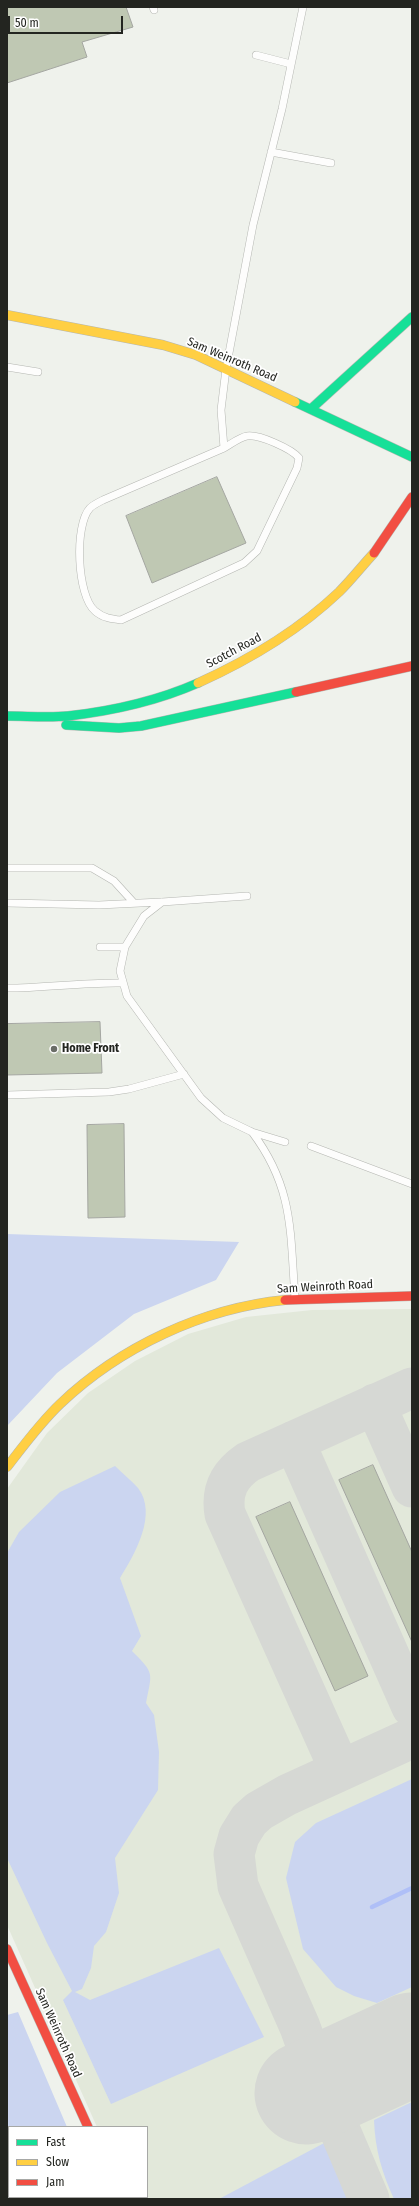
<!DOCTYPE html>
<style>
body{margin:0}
#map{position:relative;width:419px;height:2206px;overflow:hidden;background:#eff2ec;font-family:"Fira Sans Condensed",sans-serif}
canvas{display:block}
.frame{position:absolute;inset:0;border:8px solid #232520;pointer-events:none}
.legend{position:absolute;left:8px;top:2126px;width:140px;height:72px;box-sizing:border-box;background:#fff;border:1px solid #a7a8a6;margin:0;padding:5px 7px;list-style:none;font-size:12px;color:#232520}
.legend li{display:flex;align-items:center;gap:8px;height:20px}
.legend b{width:20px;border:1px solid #a7a8a6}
.scale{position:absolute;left:8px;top:16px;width:115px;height:18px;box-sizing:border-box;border:2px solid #232520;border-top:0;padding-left:5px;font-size:12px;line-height:14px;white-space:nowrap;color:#232520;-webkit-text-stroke:3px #fff;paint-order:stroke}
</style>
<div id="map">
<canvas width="419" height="2206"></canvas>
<div class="frame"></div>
<ul class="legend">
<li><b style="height:5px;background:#16e098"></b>Fast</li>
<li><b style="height:5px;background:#ffcf43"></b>Slow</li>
<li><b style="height:5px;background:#f24e42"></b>Jam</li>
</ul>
<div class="scale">50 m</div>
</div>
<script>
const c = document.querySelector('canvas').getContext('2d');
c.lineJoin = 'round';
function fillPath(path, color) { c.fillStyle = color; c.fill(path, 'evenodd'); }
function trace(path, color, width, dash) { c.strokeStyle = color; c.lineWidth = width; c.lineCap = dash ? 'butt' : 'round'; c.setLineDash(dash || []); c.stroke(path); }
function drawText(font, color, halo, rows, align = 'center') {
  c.font = font + ' "Fira Sans Condensed",sans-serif'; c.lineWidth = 3.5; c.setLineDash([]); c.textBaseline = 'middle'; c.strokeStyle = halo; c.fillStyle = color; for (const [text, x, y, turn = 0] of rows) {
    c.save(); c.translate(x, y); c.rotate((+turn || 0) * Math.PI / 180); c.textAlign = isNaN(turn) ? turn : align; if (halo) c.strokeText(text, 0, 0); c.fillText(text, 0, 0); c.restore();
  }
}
fillPath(new Path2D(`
 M412 1309V2199H132L131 2197H147V2127H97L7 1925V1489L47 1433 88 1393 135 1361 188 1334 246 1317 312 1310Z`), '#e2e8da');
fillPath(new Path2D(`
 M7 1234 239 1242 216 1280 134 1314 57 1373 7 1426Z
 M115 1466C122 1473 131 1480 138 1488 158 1514 135 1554 120 1578L141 1636 132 1651C155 1674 152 1672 146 1703L154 1715 159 1752 158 1790 115 1858 119 1893 106 1932 94 1946 91 1968 82 1989 75 1992 90 2000 219 1948 264 2037 111 2104 63 2000 72 1991 47 1943 7 1858V1553L19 1532 60 1492Z
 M412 1779V1987L377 2003 354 1996 336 1987 303 1949 286 1878 295 1842 316 1823Z
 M18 2012 67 2127H9V2197H94L95 2199H7V2015Z
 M412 2102V2199H394C382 2173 375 2149 374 2120Z
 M326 2142 352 2199H219Z`), '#cbd5f0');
trace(new Path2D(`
 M372 1907 412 1888`), '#afbff7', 4.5);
trace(new Path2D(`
 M375 1404 412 1487
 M294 1441 412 1707
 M340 1770 225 1514C221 1491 229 1475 248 1462L412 1388
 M369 2199 321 2086 300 2027 238 1886 234 1854 239 1836 249 1820 259 1811 287 1795 412 1738`), '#d6d8d4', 41);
trace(new Path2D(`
 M306 2093 412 2044`), '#d6d8d4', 103);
const building = new Path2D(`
 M7 7H126L133 27 82 42 87 57 7 83Z
 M217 477 246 543 152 583 126 516Z
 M100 1022 102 1073 7 1075V1024Z
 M124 1124 125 1217 88 1218 87 1125Z
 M373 1465 412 1552V1642L339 1480Z
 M290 1502 368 1676 335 1691 256 1517Z`);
fillPath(building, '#bfc8b3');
trace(building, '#a4a6a1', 1);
const lane = new Path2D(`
 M153 7 154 10
 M256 55 291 64
 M271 152 331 163
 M7 367 38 372
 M224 448C231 444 240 437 247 436 259 434 292 449 299 458L297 468 257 551 244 563 121 620C112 619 103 618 95 611 77 596 74 525 90 508 93 505 99 502 103 500L224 448 221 410 226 369 253 225 282 109 303 7
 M7 868H92L114 881 134 903
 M247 896 162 902 144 916 125 947 120 971 127 996 201 1098 223 1118 252 1132 285 1142
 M7 903 99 905 161 902
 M100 947H125
 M7 988C46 988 84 982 123 983
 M7 1095 109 1092 129 1089 184 1074
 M252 1132C294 1188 290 1232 295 1298
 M311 1146 412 1184`);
const fast = new Path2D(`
 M295 402 412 457
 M312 408 412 317
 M7 716C27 716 48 718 68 716 112 711 157 701 198 683
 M66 725 119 728 141 726 296 692`);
const slow = new Path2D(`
 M7 315 163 345 196 355 295 402
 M198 683C249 660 298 631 339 592 351 580 362 566 374 553
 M7 1467C24 1445 40 1423 60 1404 120 1347 203 1308 285 1300
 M120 2197V2199`);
const jam = new Path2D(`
 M374 553 412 497
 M296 692 412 666
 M285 1300 412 1296
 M7 1949 88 2127`);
trace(lane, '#b4b6b1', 8);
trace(fast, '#b4b6b1', 10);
trace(slow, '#b4b6b1', 10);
trace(jam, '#b4b6b1', 10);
trace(lane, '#fdfdfc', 7);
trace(fast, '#16e098', 9);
trace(slow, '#ffcf43', 9);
trace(jam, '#f24e42', 9);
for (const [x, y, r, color] of [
 [54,1049,4,"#6a6d67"]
]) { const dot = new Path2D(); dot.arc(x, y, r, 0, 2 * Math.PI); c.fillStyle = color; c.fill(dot); trace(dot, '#fff', 1.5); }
drawText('12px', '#232520', '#fff', [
 ["Sam Weinroth Road",232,360,23],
 ["Scotch Road",234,651,-28],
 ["Sam Weinroth Road",325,1287,-3],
 ["Sam Weinroth Road",58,2033,66]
]);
drawText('bold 12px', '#232520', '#fff', [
 ["Home Front",62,1049]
], 'left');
</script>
